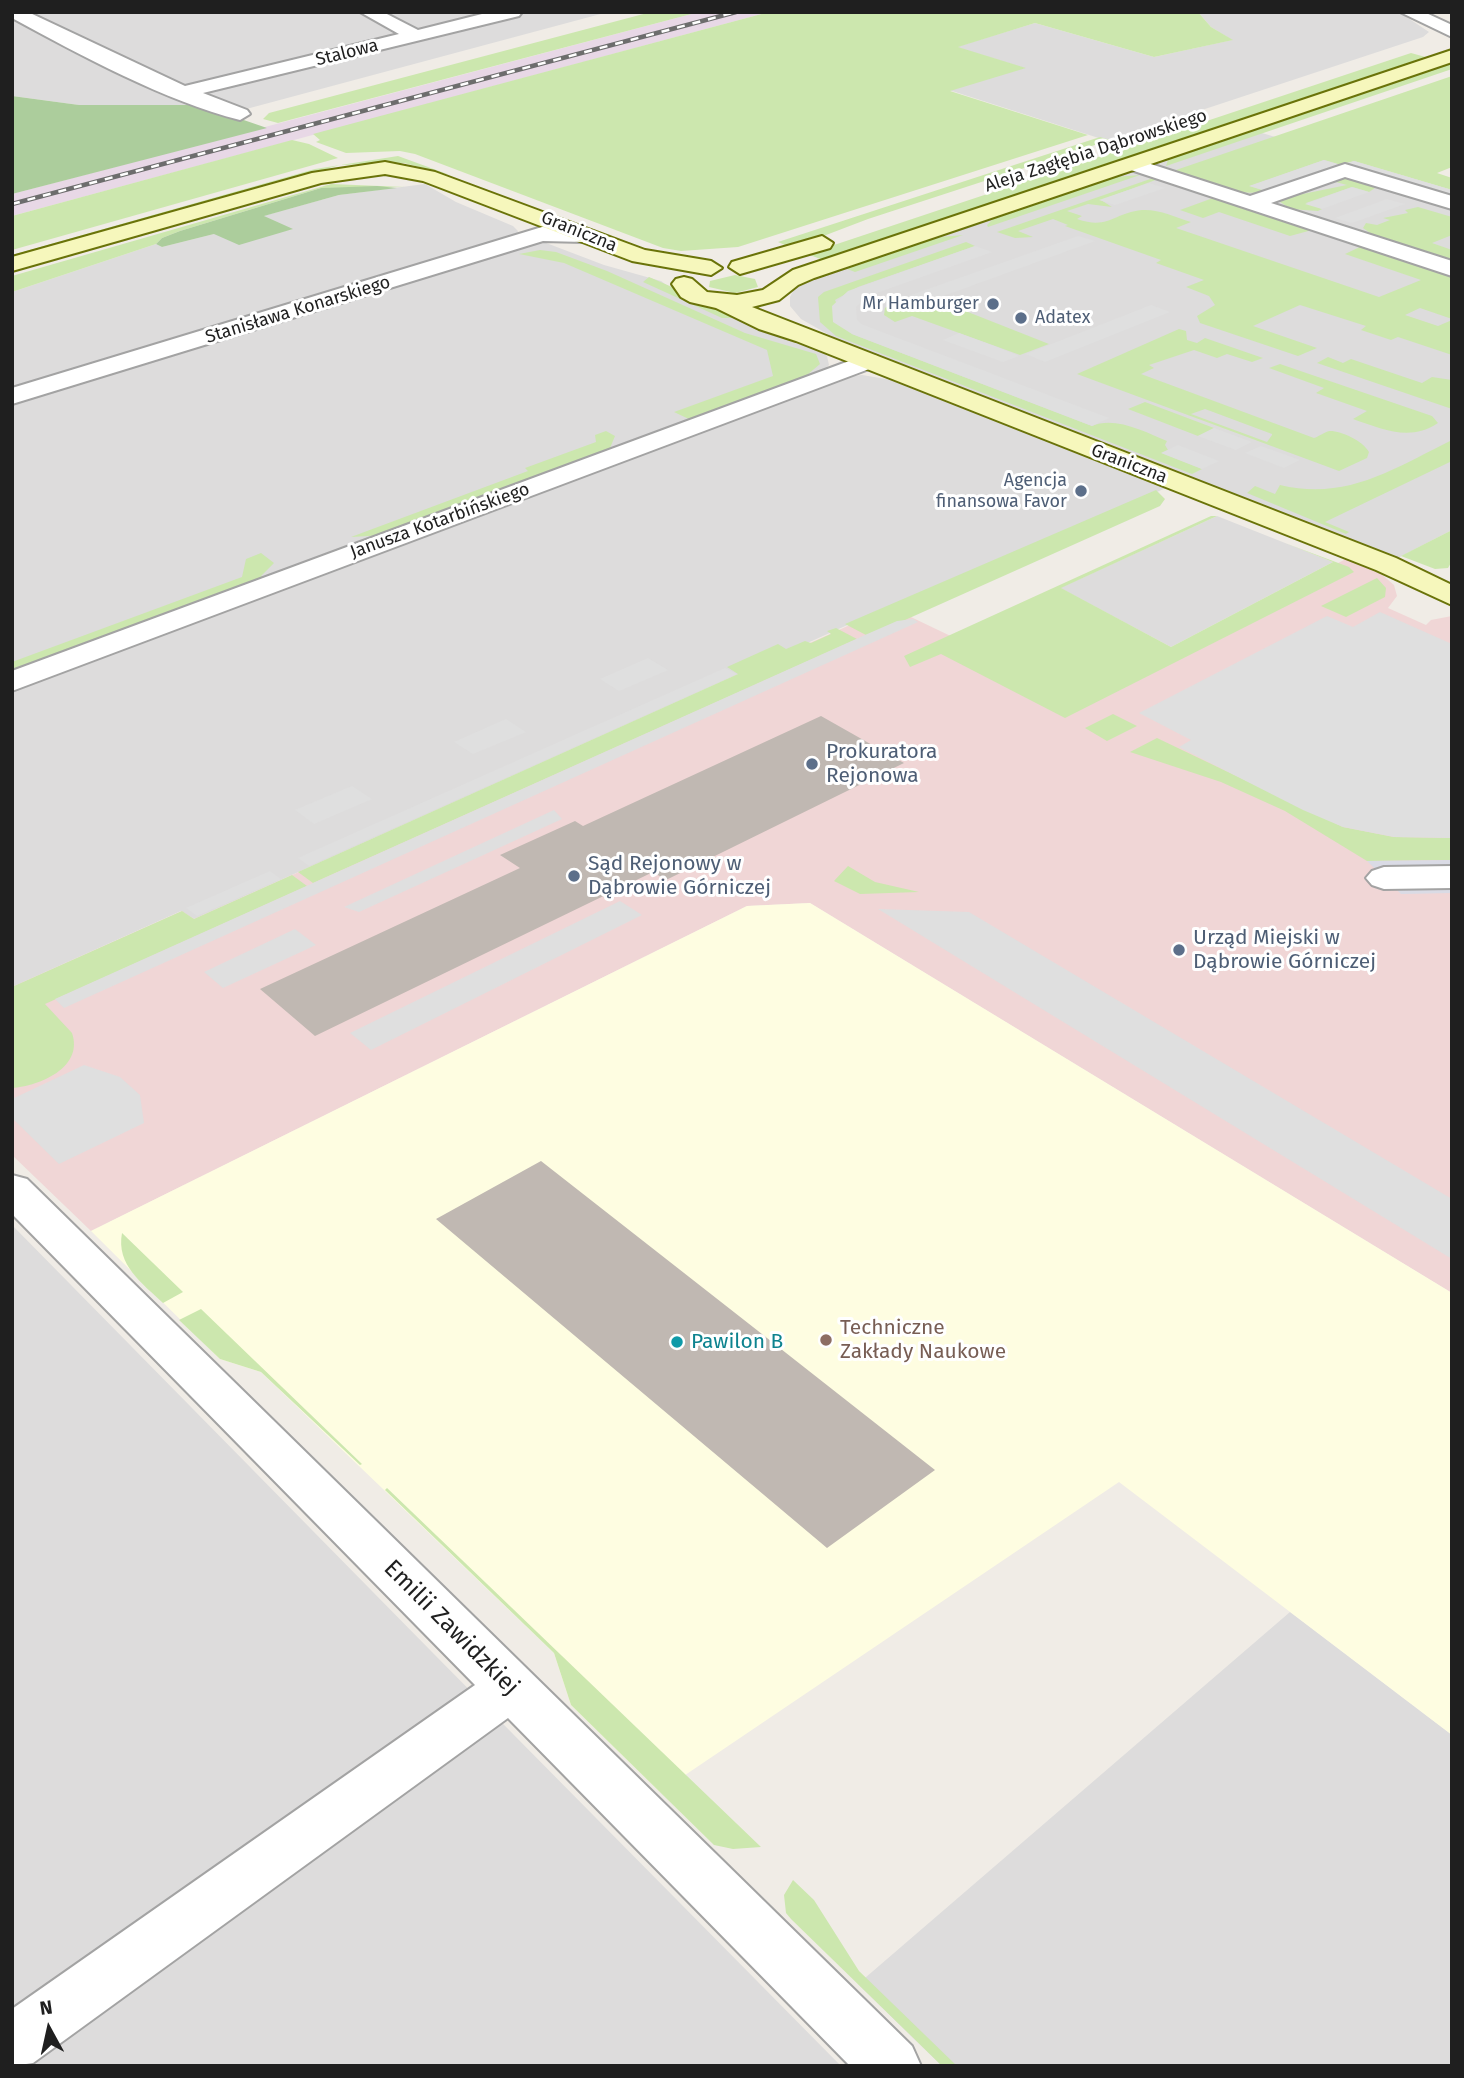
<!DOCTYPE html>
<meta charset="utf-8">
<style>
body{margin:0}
#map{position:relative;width:1464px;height:2078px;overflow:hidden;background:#f0ece6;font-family:"Fira Sans",sans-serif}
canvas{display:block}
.frame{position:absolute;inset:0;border:14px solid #1f1f1f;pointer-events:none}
.north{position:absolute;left:14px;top:1994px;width:70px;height:70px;-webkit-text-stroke:5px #fff;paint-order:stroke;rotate:352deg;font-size:19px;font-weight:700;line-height:28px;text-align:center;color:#1f1f1f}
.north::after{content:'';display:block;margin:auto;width:24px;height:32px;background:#1f1f1f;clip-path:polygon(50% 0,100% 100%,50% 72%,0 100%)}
</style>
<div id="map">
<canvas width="1464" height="2078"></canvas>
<div class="frame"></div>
<div class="north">N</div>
</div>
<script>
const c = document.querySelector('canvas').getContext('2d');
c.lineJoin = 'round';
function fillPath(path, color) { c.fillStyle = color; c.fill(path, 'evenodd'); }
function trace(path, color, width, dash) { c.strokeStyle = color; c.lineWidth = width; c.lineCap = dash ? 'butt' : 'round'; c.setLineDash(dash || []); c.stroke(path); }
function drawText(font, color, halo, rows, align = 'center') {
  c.font = font + ' "Fira Sans",sans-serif'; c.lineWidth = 6; c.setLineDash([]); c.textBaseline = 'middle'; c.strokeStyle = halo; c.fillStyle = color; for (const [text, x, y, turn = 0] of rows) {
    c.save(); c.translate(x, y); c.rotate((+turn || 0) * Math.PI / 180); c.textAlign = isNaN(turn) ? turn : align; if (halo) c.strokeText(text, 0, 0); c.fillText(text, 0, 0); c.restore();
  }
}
fillPath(new Path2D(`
 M27 12H608L250 108 232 107 181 89Z
 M1198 12H1399L1429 32 1423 37 1108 141 949 90 1024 68 956 47 1035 23 1154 57 1232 40 1211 27Z
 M12 15 200 105H79L12 96Z
 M1252 130 1452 190V530L1396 559 847 345 801 319 790 306V297L795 287 830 271 899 251Z
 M425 184 456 202 513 226 518 231 516 236 12 389V292L156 244 162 247 214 234 292 230 263 216 339 195Z
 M541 241 604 265 661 281 680 295 822 352 827 356 829 365 822 373 12 675V402Z
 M862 375 892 380 1166 488 843 627 194 919 181 911 12 987V688L843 377Z
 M1217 516 1333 562 1171 647 1060 588Z
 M12 1225 432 1652 841 2066H12Z
 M1290 1612 1452 1735V2066H942L858 1984Z`), '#dddcdc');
fillPath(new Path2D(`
 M1346 559 1380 573 1394 585 1397 596 1388 608 1426 625 1431 620 1452 616V1293L810 903 747 906 91 1231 12 1155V987L182 911 194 919 890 607 1076 696Z`), '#f0d6d6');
fillPath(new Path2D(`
 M699 12H769L12 216V194Z`), '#e8d8e6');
fillPath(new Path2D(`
 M810 903 1452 1293V1735L1119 1482 660 1792 571 1705 554 1653 261 1372 220 1359 91 1231 747 906Z`), '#fefde1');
fillPath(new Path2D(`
 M651 12H699L278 123 263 119 269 113Z
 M769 12H1198L1211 27 1233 40 1154 57 1035 23 958 47 1026 68 950 91 1088 135 738 247 681 251 663 248 415 154 400 151 346 153 316 142 320 140 313 134Z
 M1411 53 1429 58 826 261 807 254Z
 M1449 63 1452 69 1166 166 1168 160 1179 155Z
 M1452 76V167L1437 173 1452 178V190L1354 161 1341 165 1324 160 1250 186 1266 191C1235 198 1202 181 1173 171Z
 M1100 137 1110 140 868 219 792 248 778 242Z
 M292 140 309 144 338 158 12 250V216Z
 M398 156 450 175 404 163 340 165 12 257V255L315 169Z
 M1140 175 988 227 987 225 993 219 1115 177Z
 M1156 177 1161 178 1101 200 1112 207 1088 204 1067 211 1082 216 1077 219C1109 230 1113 213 1142 210 1159 209 1175 217 1191 222L1176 228 1379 297 1421 280 1345 254 1364 245 1452 273V319L1420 308 1405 315 1438 326 1452 320V355L1398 337 1391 340 1361 330 1366 326 1300 305 1253 326 1317 348 1298 356 1200 323 1197 316 1215 305 1209 296 1186 287 1204 280 1156 263 1161 260 1065 226 1068 225 1053 219 1018 231 1033 237 1015 238 997 232Z
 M1341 178 1355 179 1375 188 1369 192 1352 187 1306 203 1322 209 1318 211 1291 209 1280 202 1283 198 1347 185 1332 181Z
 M331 184 405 187 321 188 180 231 162 238 156 244 12 292V276Z
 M1213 198 1312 230 1290 236 1219 212 1203 218 1180 210Z
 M1418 207 1452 217V235L1432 243 1452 250V261L1373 235 1363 228 1366 223 1377 225 1390 220 1383 218 1408 213 1405 210Z
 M963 235 855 272 842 267 941 237Z
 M966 242 975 246 858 287 835 300 852 334 1092 426C1115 416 1145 432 1167 441L1165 445 1168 450 1162 453 1202 469 1192 474 836 336 820 322 818 297 824 292Z
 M540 250 556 252 607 271 745 333 816 354 820 364 807 375 811 377 693 421 674 412 773 376 767 350 564 263 519 254Z
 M735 275 755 279 758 287 735 293 709 287 710 281Z
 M649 277 672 287 680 295 744 318H722L643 282Z
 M935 299 1049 344 1020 355 912 316 895 322 884 315 885 308 897 300 914 307Z
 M1179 329 1186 331 1187 340 1197 343 1205 338 1263 358 1252 362 1227 354 1217 358 1194 350 1149 365 1154 368 1141 374 1314 438C1318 437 1326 431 1330 431 1342 431 1363 441 1369 452L1367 458 1339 471 1077 374ZM1205 409 1272 434V435L1267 442 1191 414Z
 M1328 357 1343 363 1351 359 1422 383 1432 377 1452 380V409L1317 363Z
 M1280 364 1432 416 1438 423C1410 442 1382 429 1353 419L1367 411 1316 393 1324 388 1269 368Z
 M1145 402 1214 428 1198 436 1128 409Z
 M606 431 615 436 610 448 615 450 387 535 351 537 528 471 525 468 596 442 595 435Z
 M1452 440V461L1325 522 1349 532 1346 534 1247 493 1255 486 1275 494 1280 485C1347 501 1393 469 1452 440Z
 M1156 490 1165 499 1160 506 905 620 866 635 845 624Z
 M1211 516H1217L1061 588 1171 647 1333 562 1285 543 1349 567 1354 572 1065 718 941 654 910 667 904 656Z
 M1452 530V561L1448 568 1435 569 1401 556Z
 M261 553 274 563 261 576 268 579 12 675V662L242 577 246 559Z
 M1377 578 1386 588 1385 597 1346 617 1321 606Z
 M836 628 857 639 313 883 298 872 738 674 727 667 778 644 786 649 805 641 811 643 831 634 827 631Z
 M1113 714 1137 726 1107 741 1085 728Z
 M1157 738 1343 827 1394 837 1452 838V860L1367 861 1285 811 1221 782 1130 752Z
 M848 866 875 882 919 892 860 894 834 881Z
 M292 875 307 886 45 1004 72 1033C84 1068 39 1086 12 1088V987L182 911 194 919Z
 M122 1233 183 1292 163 1303C142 1283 116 1265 122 1233Z
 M201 1309 362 1464 360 1465 261 1372 220 1359 179 1320Z
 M387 1488 761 1847 733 1849 714 1845 571 1705 554 1653 385 1490Z
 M793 1880 814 1900 859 1971 957 2066H942L791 1919 786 1913 784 1895Z`), '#cce7ae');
fillPath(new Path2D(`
 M12 96 79 105H200L267 128 12 194Z
 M377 186 397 188 339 195 264 216 293 229 239 245 214 234 162 247 156 244 162 238 180 231 321 188Z`), '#accd9c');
fillPath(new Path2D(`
 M1324 160 1341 165 1266 191 1249 186Z
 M1354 161 1452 190V197L1343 164Z
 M1149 183 1165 188 1115 205 1099 200Z
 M1352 187 1369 192 1322 209 1305 204Z
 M1387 199 1405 204 1352 223 1335 218Z
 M1078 236 1095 241 913 307 897 300Z
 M975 246 992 252 868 296 856 307 857 320 861 324 1109 418 1092 426 852 334 833 322 832 306 848 291Z
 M1151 305 1170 312 1045 362 1026 354Z
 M959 333 997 347 1019 356 1003 362 943 340Z
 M1214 428 1252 442 1236 450 1198 436Z
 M1178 445 1219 461 1202 469 1161 453Z
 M1261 446 1300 460 1284 468 1245 453Z
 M1380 612 1452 644V838L1394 837 1343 827 1303 810 1179 747 1191 740 1139 713 1327 616 1353 627Z
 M913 619 918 622 64 1008 55 999 865 635 897 621Z
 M648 658 668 670 619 691 600 679Z
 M725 668 737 674 309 866 298 858Z
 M506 719 526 732 473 754 454 742Z
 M352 786 372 799 314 824 295 810Z
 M554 810 562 819 359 912 344 907Z
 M270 871 281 879 197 916 186 908Z
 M620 901 642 915 371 1050 350 1033Z
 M878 909 969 912 1452 1199V1259Z
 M295 929 316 945 223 988 204 972Z
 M84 1065 120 1077 140 1095 144 1123 59 1164 12 1118V1099Z`), '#dfdfdf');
fillPath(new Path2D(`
 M1452 860V893L1401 894 1367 861Z`), '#dadbe5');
fillPath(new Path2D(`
 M821 716 904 763 666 880 653 872 315 1036 260 989 520 868 500 855 575 821 583 826Z
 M541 1161 753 1327 935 1470 827 1548 436 1219Z`), '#c0b8b2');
const street = new Path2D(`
 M12 12H28L185 86 399 34 360 12H383L418 30 490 12H522L519 16 203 93 247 110 250 114 240 120C165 101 80 55 12 18Z
 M1400 12H1424L1452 25V37Z
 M1132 158 1250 196 1345 164 1452 196V209L1345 177 1271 203 1452 261V276L1125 168 1122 164 1125 160Z
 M542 227 585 228 596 235 585 242 543 241 12 404V388Z
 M868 354 877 356 880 361 877 366 12 691V671Z
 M1452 866V888L1384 889 1372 885 1366 878 1372 871 1384 867Z
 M12 1175 27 1179 912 2046 921 2066H850L508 1718 33 2063 12 2066V2009L475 1685 12 1214Z`);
const secondary = new Path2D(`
 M1452 50V62L814 278 798 285 779 300 752 307 1396 558 1452 585V605L1376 570 796 341 759 329 716 308 690 302 681 297 672 284 676 279 684 277 692 279 707 292 737 295 763 290 793 270Z
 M385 162 435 172 645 250 711 261 722 268 711 275 632 261 423 181 385 174 321 183 12 271V257L312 173Z
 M822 236 833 243 830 248 740 274 729 267 732 262Z`);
trace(street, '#a3a3a3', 4);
trace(secondary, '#6a7309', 4);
fillPath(street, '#fff');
fillPath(secondary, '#f6f7bc');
const rail = new Path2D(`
 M12 204 736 12`);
trace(rail, '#6d6d6d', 4.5);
trace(rail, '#fff', 2.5, [8]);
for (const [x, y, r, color] of [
 [993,304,7,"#5c6f8a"],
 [1021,318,7,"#5c6f8a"],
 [1081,491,7,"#5c6f8a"],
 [812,764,7,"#5c6f8a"],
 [574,876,7,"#5c6f8a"],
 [1179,950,7,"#5c6f8a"],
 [826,1340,7,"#8d6e63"],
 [677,1342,7,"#0f9aa8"]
]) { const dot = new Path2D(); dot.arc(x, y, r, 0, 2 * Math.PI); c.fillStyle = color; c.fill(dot); trace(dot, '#fff', 2.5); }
drawText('18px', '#1f1f1f', '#fff', [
 ["Stalowa",347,53,-14],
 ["Aleja Zagłębia Dąbrowskiego",1096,151,-18],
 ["Graniczna",579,232,22],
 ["Stanisława Konarskiego",298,310,-17],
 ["Graniczna",1129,464,21],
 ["Janusza Kotarbińskiego",440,521,-20]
]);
drawText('18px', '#4e5e75', '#fff', [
 ["Mr Hamburger",979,304],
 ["Adatex",1035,318,"left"],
 ["Agencja",1067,481],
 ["finansowa Favor",1067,502]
], 'right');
drawText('21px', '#4e5e75', '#fff', [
 ["Prokuratora",826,752],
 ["Rejonowa",826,776],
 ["Sąd Rejonowy w",588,864],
 ["Dąbrowie Górniczej",588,888],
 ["Urząd Miejski w",1193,938],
 ["Dąbrowie Górniczej",1193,962]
], 'left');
drawText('21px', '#785e54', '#fff', [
 ["Techniczne",840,1328],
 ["Zakłady Naukowe",840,1352]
], 'left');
drawText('21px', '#0d838f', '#fff', [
 ["Pawilon B",691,1342]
], 'left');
drawText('24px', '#1f1f1f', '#fff', [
 ["Emilii Zawidzkiej",451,1628,45]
]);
</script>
